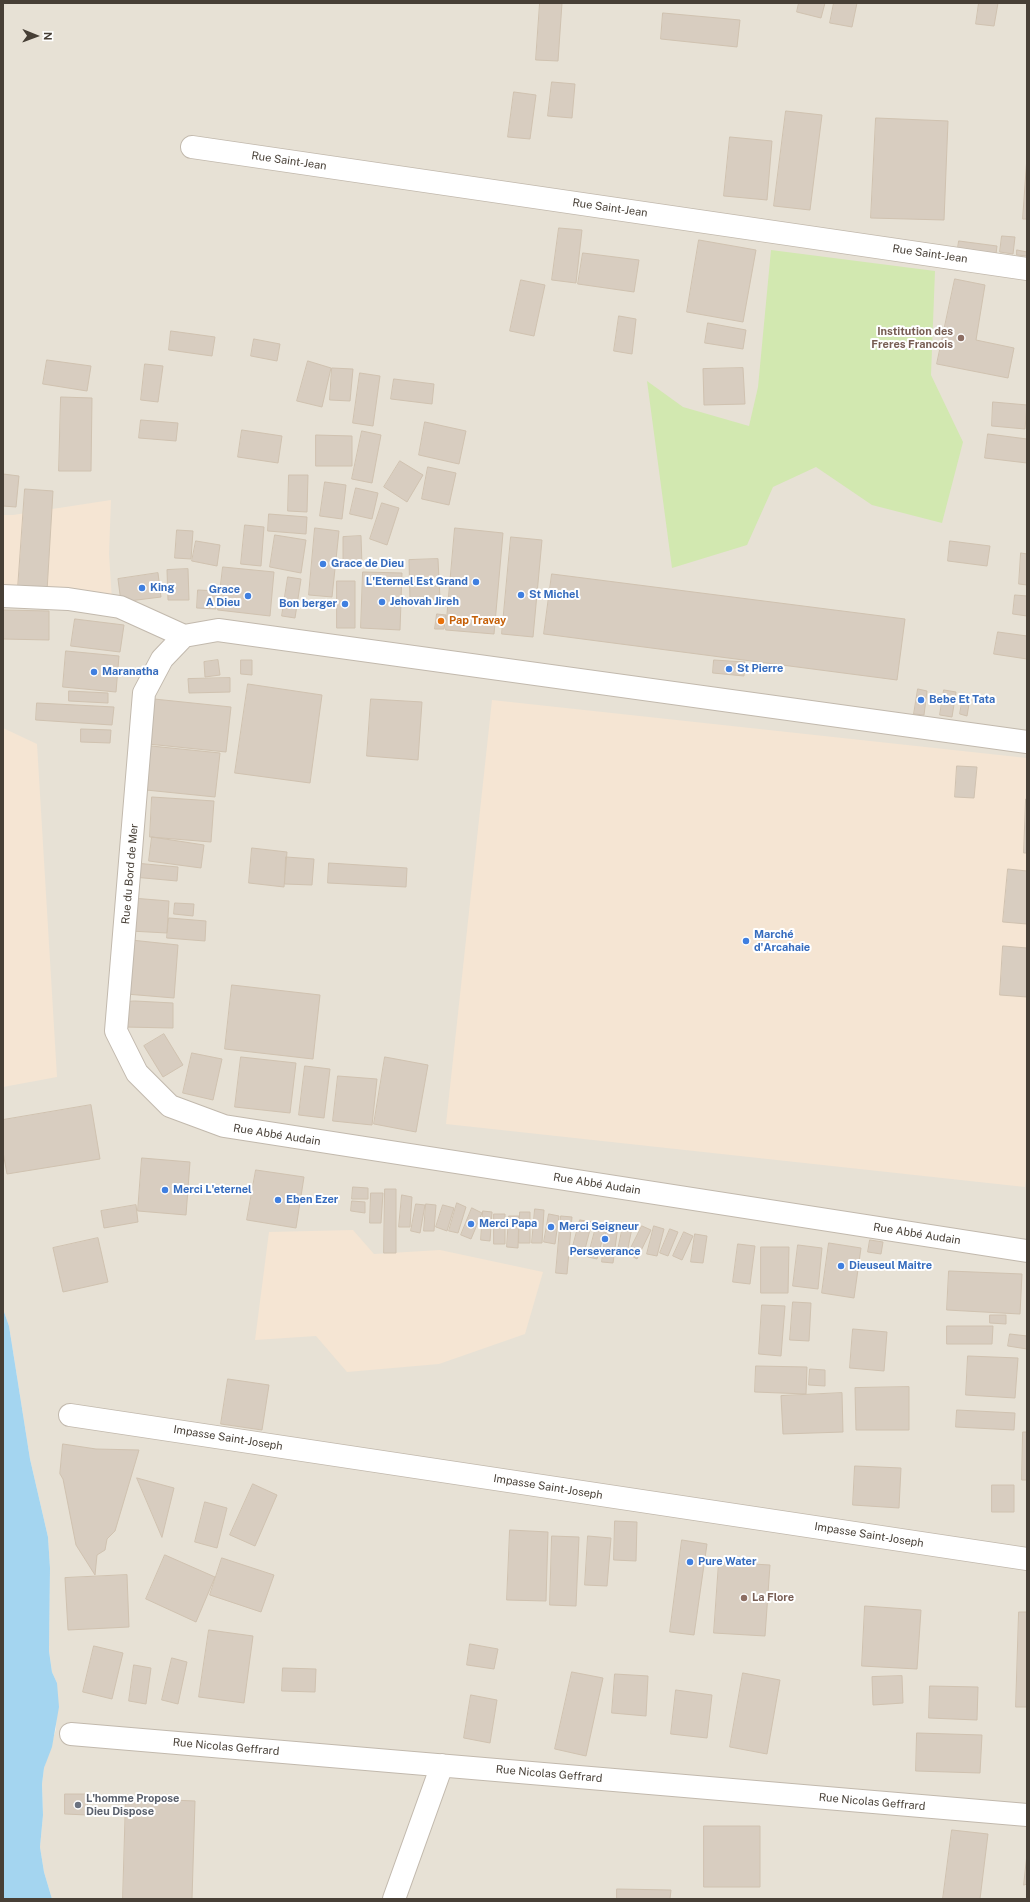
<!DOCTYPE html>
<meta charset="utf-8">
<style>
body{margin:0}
#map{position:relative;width:1030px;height:1902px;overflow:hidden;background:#f3efe7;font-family:"Public Sans",sans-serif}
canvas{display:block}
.frame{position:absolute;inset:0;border:4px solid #473f36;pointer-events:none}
.north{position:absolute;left:16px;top:16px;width:40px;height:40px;-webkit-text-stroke:3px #fff;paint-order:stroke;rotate:91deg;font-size:11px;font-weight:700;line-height:16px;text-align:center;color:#473f36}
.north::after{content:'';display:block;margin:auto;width:14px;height:18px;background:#473f36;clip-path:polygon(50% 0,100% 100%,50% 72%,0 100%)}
</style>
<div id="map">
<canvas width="1030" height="1902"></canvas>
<div class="frame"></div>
<div class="north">N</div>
</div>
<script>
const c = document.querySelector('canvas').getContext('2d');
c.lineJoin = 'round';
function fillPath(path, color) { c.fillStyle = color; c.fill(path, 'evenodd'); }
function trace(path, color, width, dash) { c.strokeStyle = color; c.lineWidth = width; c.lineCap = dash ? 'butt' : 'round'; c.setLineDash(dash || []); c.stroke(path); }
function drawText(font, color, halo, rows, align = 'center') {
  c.font = font + ' "Public Sans",sans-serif'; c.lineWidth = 4; c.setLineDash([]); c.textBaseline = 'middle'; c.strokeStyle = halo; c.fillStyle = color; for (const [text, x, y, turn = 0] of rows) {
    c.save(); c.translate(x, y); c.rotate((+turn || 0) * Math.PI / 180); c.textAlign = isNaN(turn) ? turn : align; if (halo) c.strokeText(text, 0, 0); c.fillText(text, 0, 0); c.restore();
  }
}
fillPath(new Path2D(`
 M3 3H1027V1899H52L44 1872 40 1847 43 1815 42 1784 44 1768 56 1729 57 1683 52 1672 49 1651 50 1568 48 1537 30 1459 9 1326 3 1309Z`), '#e7e1d5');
fillPath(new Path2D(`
 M111 500 109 554 112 600 3 605V515H13Z
 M492 700 1027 758V1171L1025 1187 446 1124Z
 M3 728 37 744 57 1077 3 1087Z
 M353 1230 374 1254 440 1250 543 1272 525 1334 439 1364 347 1372 316 1336 255 1340 269 1232Z`), '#f5e5d3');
fillPath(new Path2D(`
 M771 250 935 271 931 375 963 442 942 523 872 505 816 467 773 487 747 545 672 568 647 381 683 407 749 426 758 387Z`), '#d2e8b0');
fillPath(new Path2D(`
 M3 1309 9 1326 30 1459 48 1537 50 1568 49 1651 52 1672 57 1683 59 1707 52 1747 44 1768 42 1784 43 1815 40 1847 44 1872 52 1899H3Z`), '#a4d5f0');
const building = new Path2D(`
 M540 3H562L558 61 536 60Z
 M799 3H825L821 18 797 12Z
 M834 3H857L852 27 830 23Z
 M979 3H998L994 26 976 24Z
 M663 13 740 20 737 47 661 39Z
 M552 82 575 84 572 118 548 116Z
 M514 92 536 95 530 139 508 137Z
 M786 111 822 115 810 210 774 206Z
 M876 118 948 121 944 220 871 218Z
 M730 137 772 141 767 200 724 196Z
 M1027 157V219H1023Z
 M559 228 582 230 576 283 552 280Z
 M1002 236 1015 237 1013 254 1000 252Z
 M699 240 756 250 743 322 687 312Z
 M959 241 997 246 996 254 958 248Z
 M1017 250 1027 252V256L1017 255Z
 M583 253 639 260 634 292 578 284Z
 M955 279 985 285 976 340 1014 348 1008 378 937 364Z
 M521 280 545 285 534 336 510 331Z
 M619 316 636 319 632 354 614 351Z
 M708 323 746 330 743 349 705 343Z
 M171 331 215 337 212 356 169 350Z
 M254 339 280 344 277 361 251 356Z
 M47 360 91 366 87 391 43 384Z
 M308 361 331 368 322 407 297 401Z
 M145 364 163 366 158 402 141 400Z
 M332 368 353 369 350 401 330 400Z
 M743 368 745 404 704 405 703 369Z
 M360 373 380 376 373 426 353 423Z
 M394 379 434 384 432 404 391 399Z
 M61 397 92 398 91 471H59Z
 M993 402 1027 405 1025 429 992 426Z
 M141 420 178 423 176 441 139 438Z
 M425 422 466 431 459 464 419 455Z
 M242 430 282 436 278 463 238 457Z
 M362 431 381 435 372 483 352 479Z
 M988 434 1027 439V463L985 458Z
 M316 435 352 436V466H316Z
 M400 461 423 475 407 502 384 487Z
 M428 467 456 473 449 505 422 499Z
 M3 474 19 476 16 507 3 506Z
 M289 475H308L307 512 288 511Z
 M325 482 346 485 342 519 320 516Z
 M356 488 378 493 372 519 350 514Z
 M25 489 53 491 47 591 18 588Z
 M382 503 399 508 387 545 370 539Z
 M269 514 307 517 306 534 268 531Z
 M245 525 264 527 261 566 241 564Z
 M315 528 339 531 332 597 309 595Z
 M455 528 503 533 494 634 446 630Z
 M177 530 193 531 191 559 175 558Z
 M275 535 306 540 301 573 270 567Z
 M361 536 362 566 343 565V537Z
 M511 537 542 540 533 637 502 634Z
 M196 541 220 545 217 566 192 561Z
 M950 541 990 546 987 566 948 561Z
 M1021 553 1027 554V585L1019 584Z
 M438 559 440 599 410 600 409 560Z
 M223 567 274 572 270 616 218 610Z
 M188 569 189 600H168L167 570Z
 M363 572 402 573 400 630 361 628Z
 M158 573 161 597 121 602 118 579Z
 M552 574 905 619 897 680 544 634Z
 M288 577 301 579 295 618 282 616Z
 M337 581H355V628H337Z
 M198 590 217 591 216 609 197 608Z
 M1015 595 1027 596V616L1013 614Z
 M3 610 49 611V640L3 639Z
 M437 614 446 615 444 629H435Z
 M75 619 124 625 120 652 71 646Z
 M998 632 1027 636V659L994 654Z
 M66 651 119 656 116 692 63 687Z
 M218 660 220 675 205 677 204 662Z
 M241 660H252V675L241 674Z
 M714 660 745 662 744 676 713 673Z
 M230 678V692L189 693 188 679Z
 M248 684 322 695 310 783 235 773Z
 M918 689 927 691 924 715 914 714Z
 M944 690 956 692 952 717 940 715Z
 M69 691 108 693V703L69 701Z
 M963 697 970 698 967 716 960 714Z
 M154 699 231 707 226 752 148 744Z
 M371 699 422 702 418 760 367 756Z
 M37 703 114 707 112 725 36 720Z
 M81 729 111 730 110 743 81 742Z
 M151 746 220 753 215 797 146 790Z
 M957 766 977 767 974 798 955 797Z
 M152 797 214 801 211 842 150 837Z
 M1026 799H1027V853H1024Z
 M152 837 204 845 201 868 149 861Z
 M252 848 287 852 284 887 249 883Z
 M286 857 314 859 312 885 285 884Z
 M135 863 178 867 177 881 133 877Z
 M329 863 407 868 406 887 328 883Z
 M1008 869 1027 871V924L1003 922Z
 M132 898 169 901 167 933 130 931Z
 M175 903 194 904 193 916 174 914Z
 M169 918 206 921 205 941 167 938Z
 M131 940 178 945 174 998 126 994Z
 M1003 946 1027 948V997L1000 995Z
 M232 985 320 995 313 1059 225 1049Z
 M135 1001 173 1003V1028L124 1027 125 1002Z
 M164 1034 183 1065 163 1077 144 1046Z
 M192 1053 222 1059 213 1100 183 1093Z
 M241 1057 296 1063 290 1113 235 1107Z
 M385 1057 428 1065 416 1132 374 1124Z
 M305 1066 330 1069 324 1118 299 1115Z
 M338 1076 377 1079 372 1125 333 1121Z
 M91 1105 100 1159 7 1174 3 1152V1120Z
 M142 1158 190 1162 186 1215 138 1211Z
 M256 1170 304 1177 296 1228 247 1220Z
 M353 1187 368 1188V1199H352Z
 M385 1189H396V1253H384Z
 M371 1193H383L381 1223H370Z
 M402 1195 412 1197 410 1227H399Z
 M352 1201 365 1202V1213L351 1211Z
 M457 1203 466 1207 458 1233 449 1231Z
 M416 1204 425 1205 420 1233 411 1231Z
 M426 1204 436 1205 434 1231H424Z
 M136 1205 138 1222 104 1228 101 1211Z
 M443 1205 454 1208 447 1231 436 1227Z
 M472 1208 482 1213 471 1239 461 1235Z
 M535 1209 544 1210 542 1243H532Z
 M483 1211 492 1212 490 1241 481 1240Z
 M520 1212H530V1243H519Z
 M494 1214H505V1244H494Z
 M549 1214 559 1216 555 1244 544 1242Z
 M509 1216H519L518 1248 507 1247Z
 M561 1216 572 1217 567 1274 556 1273Z
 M580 1220 592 1222 584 1253 572 1250Z
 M607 1225 618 1226 613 1263 602 1262Z
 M623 1226 632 1228 627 1253 618 1250Z
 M642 1226 651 1230 637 1259 628 1254Z
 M654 1226 664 1229 657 1256 647 1254Z
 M596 1227 605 1230 597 1259 588 1257Z
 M670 1229 678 1232 668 1256 660 1253Z
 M684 1232 693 1236 682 1260 673 1256Z
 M695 1234 707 1236 703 1263 691 1262Z
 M98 1238 108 1282 63 1292 53 1248Z
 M870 1240 883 1242 881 1254 868 1252Z
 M829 1243 861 1248 854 1298 822 1293Z
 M738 1244 755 1246 750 1284 733 1282Z
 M798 1245 822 1248 818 1289 793 1286Z
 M761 1247H789L788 1293H761Z
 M949 1271 1022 1274 1020 1314 947 1310Z
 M793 1302 811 1303 809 1341 790 1340Z
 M762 1305 785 1306 781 1356 759 1354Z
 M990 1315H1006V1324L990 1323Z
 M947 1326H993L992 1344H947Z
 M853 1329 887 1332 884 1371 850 1368Z
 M1010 1334 1027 1336V1349L1008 1346Z
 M968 1356 1018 1358 1015 1398 966 1395Z
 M756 1366 807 1367 806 1394 755 1392Z
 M810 1369 825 1370V1386L809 1385Z
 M228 1379 269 1385 262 1430 221 1424Z
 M909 1387V1430H856L855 1388Z
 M842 1393 843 1432 783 1434 781 1396Z
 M957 1410 1015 1413 1014 1430 956 1427Z
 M1023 1432H1027V1480H1022Z
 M63 1444 96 1449 139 1450 115 1531 107 1539 105 1550 97 1555 95 1575 76 1545 63 1479 60 1474Z
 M855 1466 901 1468 899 1508 853 1505Z
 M137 1478 174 1488 162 1537Z
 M253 1484 277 1495 255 1546 230 1535Z
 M992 1485H1014V1512H992Z
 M205 1502 227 1508 217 1548 195 1542Z
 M615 1521 637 1522 636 1561 614 1560Z
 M510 1530 548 1532 546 1601 507 1600Z
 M552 1536 579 1537 576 1606 550 1605Z
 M588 1536 611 1538 607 1586 585 1585Z
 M682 1540 707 1544 694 1635 670 1632Z
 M165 1555 215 1577 196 1622 146 1599Z
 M222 1558 274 1575 261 1612 210 1595Z
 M719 1562 770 1565 765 1636 714 1633Z
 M127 1575 129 1627 68 1630 65 1578Z
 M865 1606 921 1610 917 1669 862 1666Z
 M1019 1612H1027V1707H1016Z
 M209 1630 253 1636 244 1703 199 1697Z
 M470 1644 498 1649 494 1669 467 1665Z
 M94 1646 123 1653 112 1699 83 1692Z
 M172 1658 187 1662 178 1704 162 1700Z
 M134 1665 151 1668 146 1704 129 1701Z
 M283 1668 316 1669 315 1692 282 1691Z
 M572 1672 603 1678 586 1756 555 1749Z
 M743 1673 780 1680 767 1754 730 1747Z
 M615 1674 648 1676 646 1716 612 1713Z
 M902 1676 903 1703 873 1705 872 1677Z
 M930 1686 978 1687 977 1720 929 1718Z
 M676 1690 712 1695 707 1738 671 1734Z
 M471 1695 497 1700 490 1743 464 1738Z
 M917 1733 982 1735 980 1773 916 1771Z
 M65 1794H88L87 1815 65 1814Z
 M126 1798 195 1801 192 1899H123Z
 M704 1826H760V1887H704Z
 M952 1830 988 1834 980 1899H943Z
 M1027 1854V1884L1024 1885Z
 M617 1889 671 1890 670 1899H617Z`);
fillPath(building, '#d8cdc0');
trace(building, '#d0c2b0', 1);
const street = new Path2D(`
 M192 147 1027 269
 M3 596 68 599 120 607 184 636 218 630 1027 742
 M184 636 162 659 144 693 116 1031 137 1073 170 1106 224 1126 1027 1251
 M70 1415 1027 1559
 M71 1734 1027 1815
 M394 1899 442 1765`);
trace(street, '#c2b9ad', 24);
trace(street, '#fff', 22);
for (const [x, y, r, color] of [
 [961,338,4,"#8d6e63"],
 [323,564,4,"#3f7fe0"],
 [476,582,4,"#3f7fe0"],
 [142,588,4,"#3f7fe0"],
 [521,595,4,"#3f7fe0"],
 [248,596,4,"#3f7fe0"],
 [382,602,4,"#3f7fe0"],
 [345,604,4,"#3f7fe0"],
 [441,621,4,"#e8710a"],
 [729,669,4,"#3f7fe0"],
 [94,672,4,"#3f7fe0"],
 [921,700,4,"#3f7fe0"],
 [746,941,4,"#3f7fe0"],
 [165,1190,4,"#3f7fe0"],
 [278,1200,4,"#3f7fe0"],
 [471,1224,4,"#3f7fe0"],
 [551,1227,4,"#3f7fe0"],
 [605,1239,4,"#3f7fe0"],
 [841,1266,4,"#3f7fe0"],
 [690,1562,4,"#3f7fe0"],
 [744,1598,4,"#8d6e63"],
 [78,1805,4,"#6b7280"]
]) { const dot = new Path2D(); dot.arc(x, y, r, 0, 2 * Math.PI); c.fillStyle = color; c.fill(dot); trace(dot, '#fff', 1.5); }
drawText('11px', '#473f36', '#fff', [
 ["Rue Saint-Jean",289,161,8],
 ["Rue Saint-Jean",610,208,8],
 ["Rue Saint-Jean",930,254,8],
 ["Rue du Bord de Mer",130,874,-85],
 ["Rue Abbé Audain",277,1135,9],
 ["Rue Abbé Audain",597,1184,9],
 ["Rue Abbé Audain",917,1234,9],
 ["Impasse Saint-Joseph",228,1438,9],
 ["Impasse Saint-Joseph",548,1487,9],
 ["Impasse Saint-Joseph",869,1535,9],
 ["Rue Nicolas Geffrard",226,1747,5],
 ["Rue Nicolas Geffrard",549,1774,5],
 ["Rue Nicolas Geffrard",872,1802,5]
]);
drawText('bold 11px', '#785e54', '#fff', [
 ["Institution des",953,332],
 ["Freres Francois",953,345],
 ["La Flore",752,1598,"left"]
], 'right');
drawText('bold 11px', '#366cbe', '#fff', [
 ["Grace de Dieu",331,564],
 ["L'Eternel Est Grand",468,582,"right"],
 ["King",150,588],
 ["Grace",240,590,"right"],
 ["A Dieu",240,603,"right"],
 ["St Michel",529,595],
 ["Jehovah Jireh",390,602],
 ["Bon berger",337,604,"right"],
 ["St Pierre",737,669],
 ["Maranatha",102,672],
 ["Bebe Et Tata",929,700],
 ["Marché",754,935],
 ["d'Arcahaie",754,948],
 ["Merci L'eternel",173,1190],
 ["Eben Ezer",286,1200],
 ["Merci Papa",479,1224],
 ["Merci Seigneur",559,1227],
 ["Perseverance",605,1252,"center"],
 ["Dieuseul Maitre",849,1266],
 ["Pure Water",698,1562]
], 'left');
drawText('bold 11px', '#c56008', '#fff', [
 ["Pap Travay",449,621]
], 'left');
drawText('bold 11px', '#5b616d', '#fff', [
 ["L'homme Propose",86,1799],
 ["Dieu Dispose",86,1812]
], 'left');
</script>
